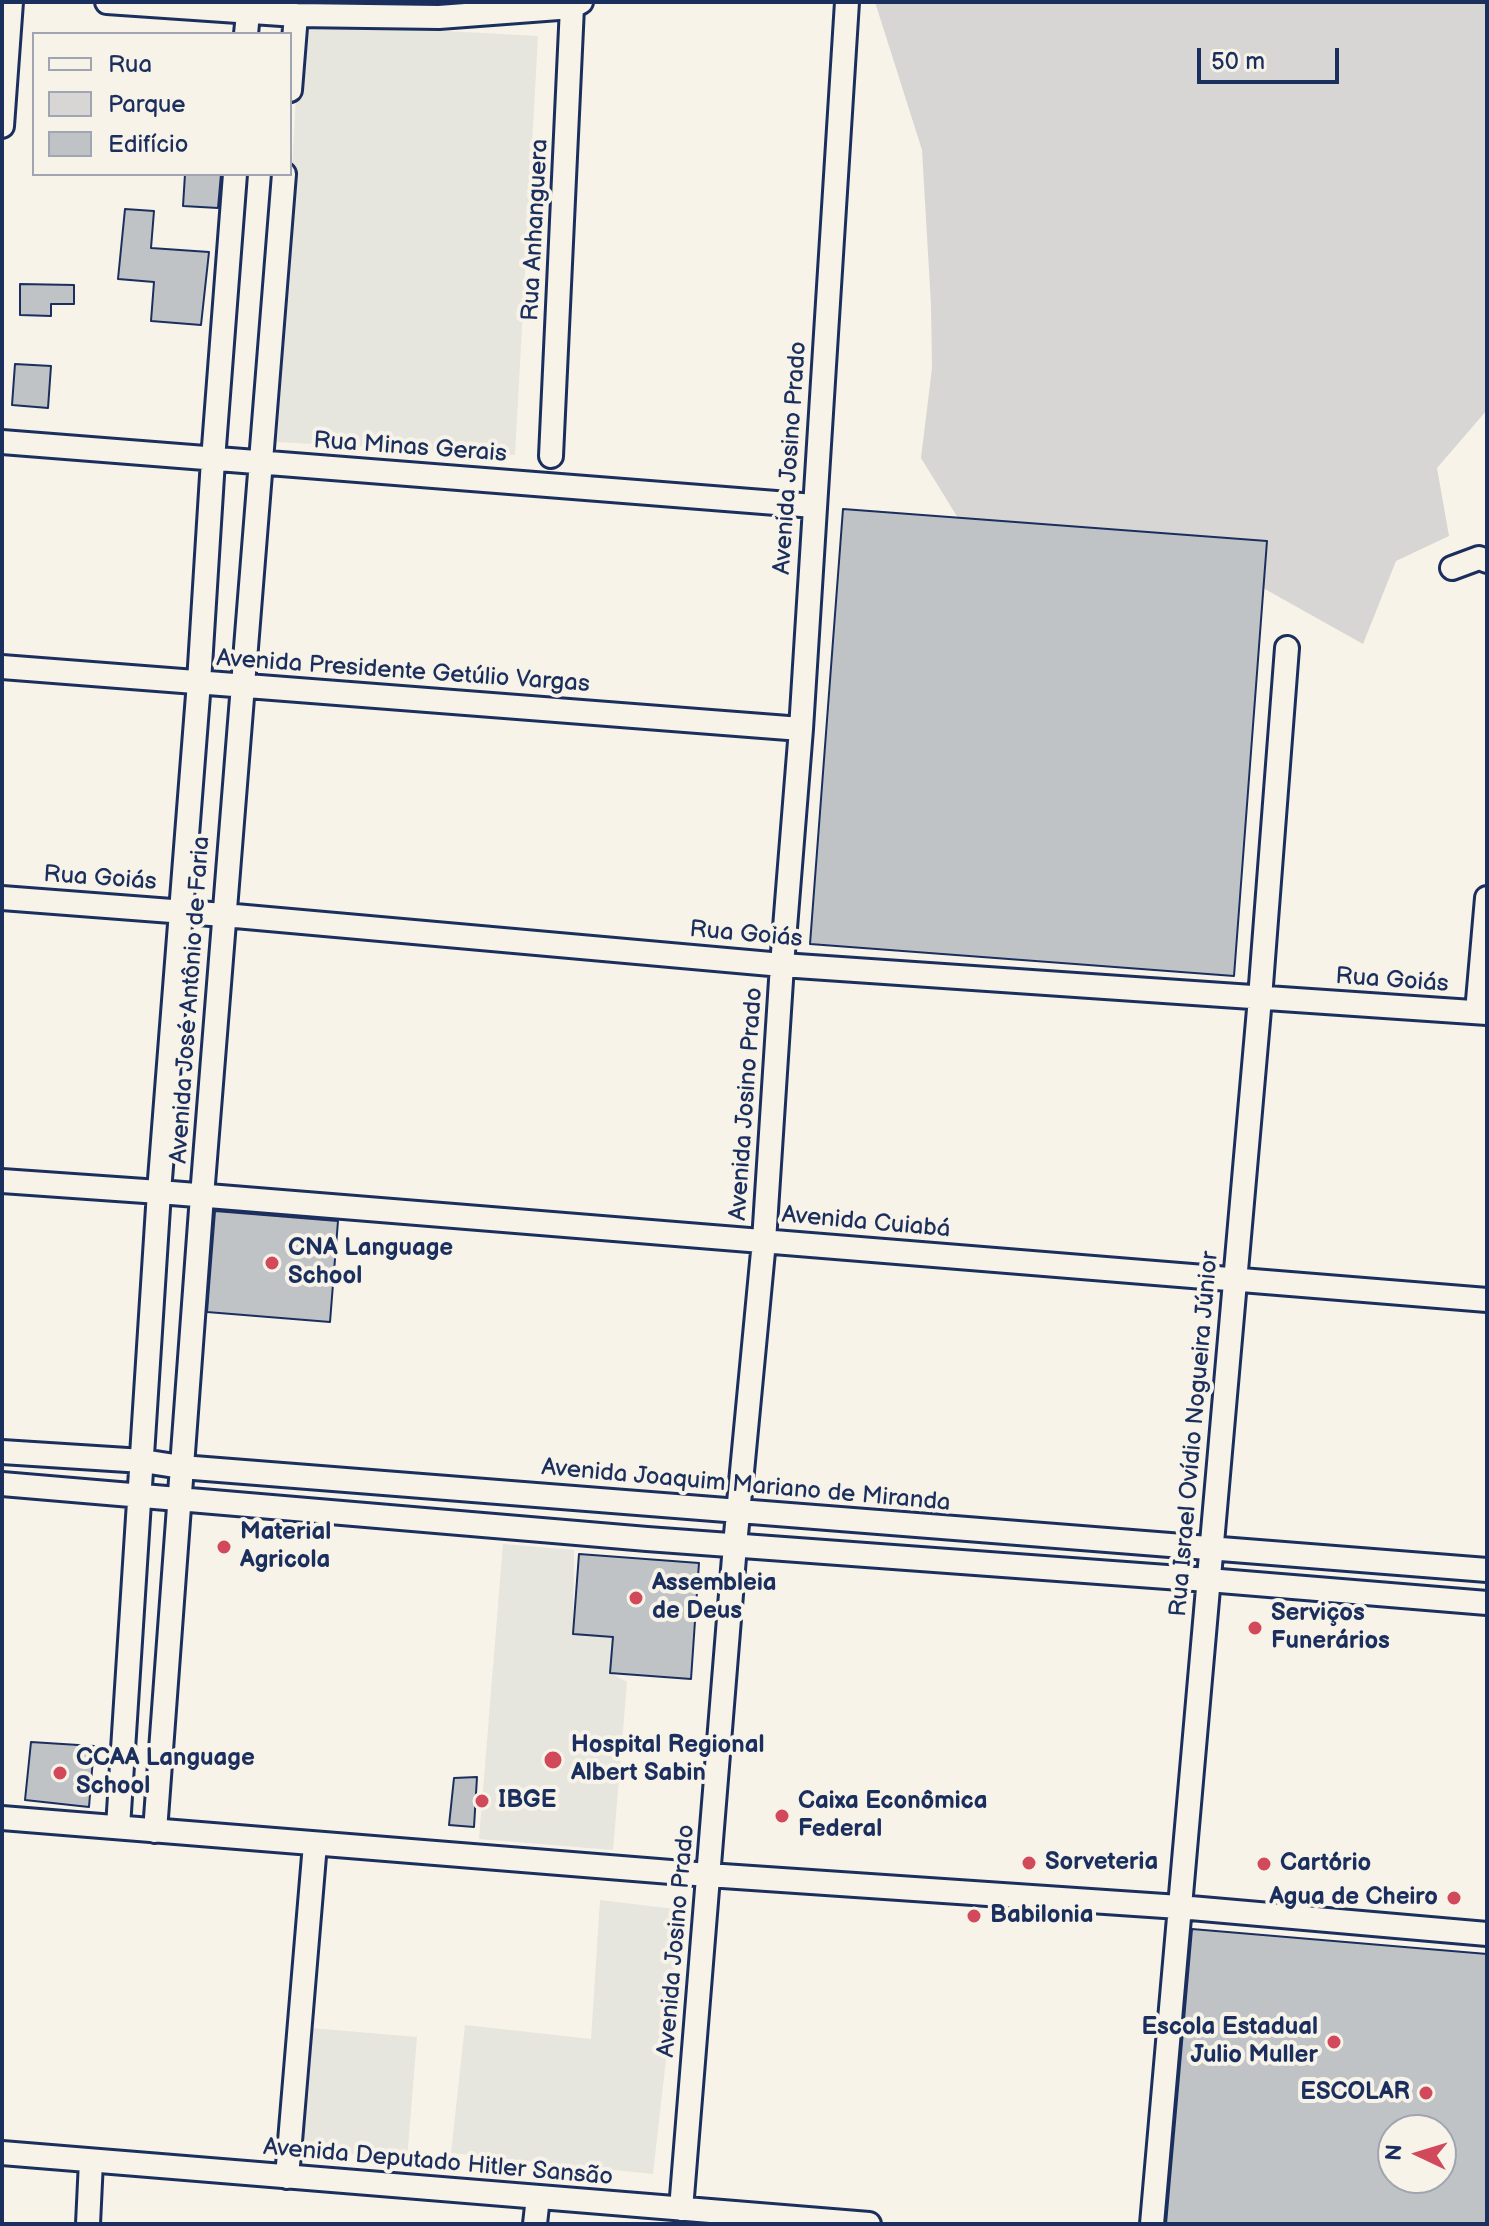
<!DOCTYPE html>
<meta charset="utf-8">
<style>
body{margin:0}
#map{position:relative;width:1489px;height:2226px;overflow:hidden;background:#f7f3e8;font-family:"Balsamiq Sans",sans-serif}
canvas{display:block}
.frame{position:absolute;inset:0;border:4px solid #1b2f5e;pointer-events:none}
.legend{position:absolute;left:32px;top:32px;width:260px;height:144px;box-sizing:border-box;background:#f7f3e8;border:2px solid #9fa5b1;margin:0;padding:10px 14px;list-style:none;font-size:24px;color:#1b2f5e}
.legend li{display:flex;align-items:center;gap:16px;height:40px}
.legend b{width:40px;border:2px solid #9fa5b1}
.north{position:absolute;left:1377px;top:2114px;width:80px;height:80px;box-sizing:border-box;background:#f7f3e8;border:2px solid #9fa5b1;border-radius:50%;rotate:274deg;font-size:22px;font-weight:700;line-height:32px;text-align:center;color:#1b2f5e}
.north::after{content:'';display:block;margin:auto;width:28px;height:36px;background:#d1495b;clip-path:polygon(50% 0,100% 100%,50% 72%,0 100%)}
.scale{position:absolute;left:1197px;top:48px;width:142px;height:36px;box-sizing:border-box;border:4px solid #1b2f5e;border-top:0;padding-left:10px;font-size:24px;line-height:28px;white-space:nowrap;color:#1b2f5e;-webkit-text-stroke:6px #f7f3e8;paint-order:stroke}
</style>
<div id="map">
<canvas width="1489" height="2226"></canvas>
<div class="frame"></div>
<ul class="legend">
<li><b style="height:10px;background:#f7f3e8"></b>Rua</li>
<li><b style="height:22px;background:#d7d6d4"></b>Parque</li>
<li><b style="height:22px;background:#c0c3c5"></b>Edifício</li>
</ul>
<div class="north">N</div>
<div class="scale">50 m</div>
</div>
<script>
const c = document.querySelector('canvas').getContext('2d');
c.lineJoin = 'round';
function fillPath(path, color) { c.fillStyle = color; c.fill(path, 'evenodd'); }
function trace(path, color, width, dash) { c.strokeStyle = color; c.lineWidth = width; c.lineCap = dash ? 'butt' : 'round'; c.setLineDash(dash || []); c.stroke(path); }
function drawText(font, color, halo, rows, align = 'center') {
  c.font = font + ' "Balsamiq Sans",sans-serif'; c.lineWidth = 8; c.setLineDash([]); c.textBaseline = 'middle'; c.strokeStyle = halo; c.fillStyle = color; for (const [text, x, y, turn = 0] of rows) {
    c.save(); c.translate(x, y); c.rotate((+turn || 0) * Math.PI / 180); c.textAlign = isNaN(turn) ? turn : align; if (halo) c.strokeText(text, 0, 0); c.fillText(text, 0, 0); c.restore();
  }
}
fillPath(new Path2D(`
 M300 23 538 36 515 455 277 442Z
 M503 1544 574 1550 573 1634 613 1637 610 1673 627 1682 613 1850 479 1839Z
 M600 1900 683 1910 653 2174 451 2153 465 2025 591 2039Z
 M311 2028 417 2037 407 2159 314 2151 302 2136Z`), '#e6e5de');
fillPath(new Path2D(`
 M875 2H1487V410L1437 468 1449 536 1396 561 1363 644 1263 588 958 518 921 458 932 368 931 305 922 150Z`), '#d7d6d4');
const building = new Path2D(`
 M185 174H221L218 208 183 206Z
 M125 209 154 211 151 248 209 252 201 325 151 321 154 282 118 279Z
 M20 284 74 285V304H51V316L20 315Z
 M15 364 51 366 48 408 12 405Z
 M843 509 1267 541 1234 976 810 944Z
 M215 1211 338 1221 330 1322 207 1312Z
 M579 1554 699 1563 691 1679 610 1673 613 1637 573 1634Z
 M31 1742 94 1746 89 1807 25 1800Z
 M477 1777 474 1827 449 1825 454 1778Z
 M1192 1929 1487 1954V2224H1166ZM1393 2130H1441V2178H1393Z`);
fillPath(building, '#c0c3c5');
trace(building, '#1b2f5e', 2);
const minor = new Path2D(`
 M107 2 296 15 439 17 572 7 581 2
 M246 34 248 13
 M290 90 296 15
 M2 126 11 2
 M2 442 814 506
 M551 456 572 7
 M1452 568 1479 558 1487 561
 M2 667 801 729
 M2 898 224 915 782 965 1487 1013
 M1477 1012 1487 898
 M2 1181 159 1192 1487 1300
 M2 1452 143 1461 181 1467 1487 1570
 M2 1484 647 1539 1208 1580 1487 1603
 M2 1818 708 1875 1179 1907 1487 1934
 M118 1827 159 1192 199 682 213 460 235 174
 M155 1831 202 1196 284 174
 M2 2153 869 2224
 M287 2177 315 1844
 M681 2209 735 1545 764 1241 782 965 801 729 847 2
 M88 2224 91 2161
 M535 2224 538 2197
 M1152 2224 1260 998 1287 648`);
trace(minor, '#1b2f5e', 28);
trace(minor, '#f7f3e8', 22);
for (const [x, y, r, color] of [
 [272,1263,8,"#d1495b"],
 [224,1547,8,"#d1495b"],
 [636,1598,8,"#d1495b"],
 [1255,1628,8,"#d1495b"],
 [553,1760,10,"#d1495b"],
 [60,1773,8,"#d1495b"],
 [482,1801,8,"#d1495b"],
 [782,1816,8,"#d1495b"],
 [1029,1863,8,"#d1495b"],
 [1264,1864,8,"#d1495b"],
 [1454,1898,8,"#d1495b"],
 [974,1916,8,"#d1495b"],
 [1334,2042,8,"#d1495b"],
 [1426,2093,8,"#d1495b"]
]) { const dot = new Path2D(); dot.arc(x, y, r, 0, 2 * Math.PI); c.fillStyle = color; c.fill(dot); trace(dot, '#f7f3e8', 3); }
drawText('24px', '#1b2f5e', '#f7f3e8', [
 ["Rua Anhanguera",536,230,-87],
 ["Rua Minas Gerais",410,448,4],
 ["Avenida Josino Prado",791,458,-86],
 ["Avenida Presidente Getúlio Vargas",403,672,4],
 ["Rua Goiás",100,879,4],
 ["Rua Goiás",746,935,5],
 ["Rua Goiás",1392,981,4],
 ["Avenida José Antônio de Faria",191,1000,-86],
 ["Avenida Josino Prado",747,1104,-86],
 ["Avenida Cuiabá",866,1223,5],
 ["Rua Israel Ovídio Nogueira Júnior",1195,1434,-85],
 ["Avenida Joaquim Mariano de Miranda",746,1486,5],
 ["Avenida Josino Prado",677,1941,-85],
 ["Avenida Deputado Hitler Sansão",438,2163,5]
]);
drawText('bold 24px', '#1b2f5e', '#f7f3e8', [
 ["CNA Language",288,1249],
 ["School",288,1277],
 ["Material",240,1533],
 ["Agricola",240,1561],
 ["Assembleia",652,1584],
 ["de Deus",652,1612],
 ["Serviços",1271,1614],
 ["Funerários",1271,1642],
 ["Hospital Regional",571,1746],
 ["Albert Sabin",571,1774],
 ["CCAA Language",76,1759],
 ["School",76,1787],
 ["IBGE",498,1801],
 ["Caixa Econômica",798,1802],
 ["Federal",798,1830],
 ["Sorveteria",1045,1863],
 ["Cartório",1280,1864],
 ["Agua de Cheiro",1438,1898,"right"],
 ["Babilonia",990,1916],
 ["Escola Estadual",1318,2028,"right"],
 ["Julio Muller",1318,2056,"right"],
 ["ESCOLAR",1410,2093,"right"]
], 'left');
</script>
